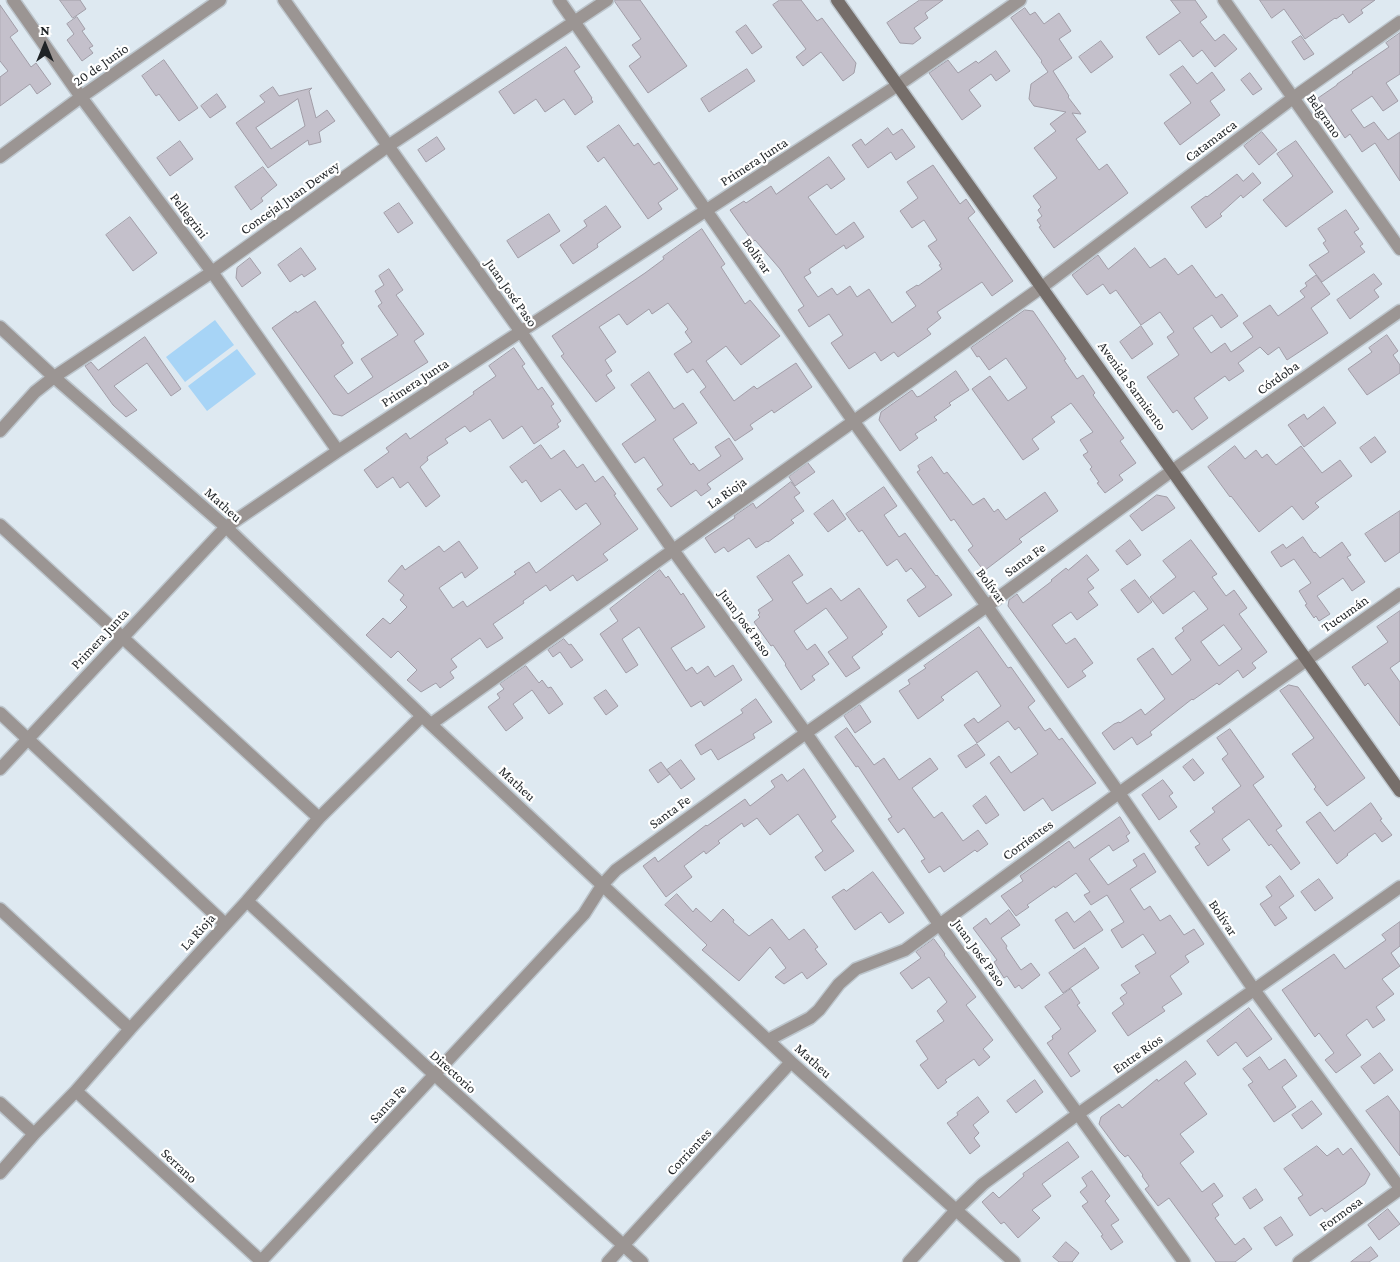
<!DOCTYPE html>
<meta charset="utf-8">
<style>
body{margin:0}
#map{position:relative;width:1400px;height:1262px;overflow:hidden;background:#dee9f1;font-family:"Crimson Pro",serif}
canvas{display:block}
.north{position:absolute;left:20px;top:20px;width:50px;height:50px;-webkit-text-stroke:4px #fff;paint-order:stroke;rotate:0deg;font-size:14px;font-weight:700;line-height:20px;text-align:center;color:#1f2326}
.north::after{content:'';display:block;margin:auto;width:18px;height:22px;background:#1f2326;clip-path:polygon(50% 0,100% 100%,50% 72%,0 100%)}
</style>
<div id="map">
<canvas width="1400" height="1262"></canvas>
<div class="north">N</div>
</div>
<script>
const c = document.querySelector('canvas').getContext('2d');
c.lineJoin = 'round';
function fillPath(path, color) { c.fillStyle = color; c.fill(path, 'evenodd'); }
function trace(path, color, width, dash) { c.strokeStyle = color; c.lineWidth = width; c.lineCap = dash ? 'butt' : 'round'; c.setLineDash(dash || []); c.stroke(path); }
function drawText(font, color, halo, rows, align = 'center') {
  c.font = font + ' "Crimson Pro",serif'; c.lineWidth = 4.5; c.setLineDash([]); c.textBaseline = 'middle'; c.strokeStyle = halo; c.fillStyle = color; for (const [text, x, y, turn = 0] of rows) {
    c.save(); c.translate(x, y); c.rotate((+turn || 0) * Math.PI / 180); c.textAlign = isNaN(turn) ? turn : align; if (halo) c.strokeText(text, 0, 0); c.fillText(text, 0, 0); c.restore();
  }
}
fillPath(new Path2D(`
 M215 320 234 345 185 382 166 357Z
 M237 349 256 374 207 411 188 386Z`), '#a7d4f6');
const building = new Path2D(`
 M60 0H80L86 9 73 18Z
 M615 0H640L687 66 648 93 629 66 641 57 632 45 641 39 615 2Z
 M780 0H801L817 21 822 18 856 63 854 73 843 81 821 52 803 66 796 57 806 49 773 5Z
 M920 0H943L925 13 928 18 914 28 921 38 913 44 900 43 887 23Z
 M1171 0H1195L1207 17 1200 22 1215 41 1224 34 1237 49 1215 67 1202 50 1193 57 1180 40 1159 55 1146 37 1180 13Z
 M1260 0H1375L1361 10 1363 13 1349 23 1343 14 1336 19 1335 18 1305 39 1284 9 1272 18Z
 M0 5 18 31 10 37 31 67 36 63 51 84 37 94 30 84 0 106V77L8 71 0 61Z
 M1025 8 1030 15 1035 12 1044 24 1059 13 1071 31 1059 39 1072 58 1053 71 1069 96 1068 97 1081 114 1072 113 1086 132 1076 139 1099 170 1107 164 1128 193 1054 248 1039 227 1041 226 1037 220 1042 216 1038 210 1041 207 1033 196 1057 178 1034 148 1056 131 1050 124 1066 112 1034 106 1029 99 1031 84 1048 72 1041 62 1042 61 1011 18Z
 M77 17 85 29 82 31 93 46 89 48 93 53 82 61 67 40 74 34 67 24Z
 M746 25 762 47 752 54 736 32Z
 M1400 33V74L1386 83 1398 101 1383 111 1372 96 1351 110 1364 128 1374 122 1388 140 1400 132V181L1375 143 1362 152 1350 134 1345 138 1318 98 1337 85V84L1353 73 1352 72 1389 47 1386 43Z
 M1301 36 1314 54 1304 60 1292 42Z
 M1101 41 1113 57 1091 73 1079 57Z
 M566 47 580 67 574 71 592 98 591 99 593 102 575 115 564 99 545 112 536 99 514 114 499 92Z
 M996 51 1010 71 996 81 991 74 969 90 981 106 962 120 929 73 948 60 958 73 976 61 978 63Z
 M164 60 198 108 179 121 159 94 156 96 142 76Z
 M1183 66 1197 84 1212 72 1225 90 1210 101 1220 115 1180 145 1164 123 1191 103 1170 75Z
 M747 69 755 81 709 112 701 99Z
 M1250 73 1262 89 1253 95 1241 80Z
 M273 87 279 96 312 88 309 91 316 118 327 110 335 121 319 132 321 142 309 145 308 140 268 168 236 123 265 102 260 96ZM298 99 305 126 271 149 256 128Z
 M217 94 226 107 210 118 201 106Z
 M619 125 634 146 638 143 654 165 659 162 678 189 658 203 662 209 648 219 604 157 598 162 587 147Z
 M888 128 893 135 902 129 915 147 896 160 891 152 868 168 852 145 861 139 865 145Z
 M1262 132 1277 150 1259 165 1244 146Z
 M437 137 445 149 426 162 418 150Z
 M180 141 193 159 170 176 157 158Z
 M1296 141 1333 192 1286 227 1263 200 1293 176 1277 154Z
 M829 157 845 179 831 189 827 184 808 197 836 235 854 222 864 237 846 249 844 245 809 269 811 273 804 277 818 297 832 288 837 295 850 286 857 297 869 289 892 323 916 306 906 292 917 285 918 286 942 269 939 265 941 264 928 246 937 240 924 220 912 228 900 211 918 198 907 182 933 165 960 204 966 199 975 212 968 218 1013 281 992 296 982 282 937 312 941 318 927 329 931 334 898 357 894 352 881 361 875 352 849 369 831 343 843 335 829 314 809 327 798 310 804 306 780 269 755 240 753 242 730 210 744 201 746 203 771 186 776 194Z
 M263 167 277 185 261 198 263 201 251 210 235 187Z
 M1253 173 1261 183 1243 198 1241 195 1220 214 1222 216 1206 228 1191 207 1206 196 1207 197 1237 174 1243 181Z
 M399 203 413 223 398 233 384 213Z
 M606 206 621 227 597 244 598 247 573 264 560 245 587 226 584 221Z
 M1346 210 1359 229 1354 232 1363 244 1360 246 1365 252 1322 282 1309 265 1329 252 1323 243 1326 241 1318 229Z
 M549 214 560 231 518 258 507 241Z
 M130 217 157 253 133 271 106 235Z
 M702 229 725 264 721 267 745 304 750 300 780 336 741 365 726 346 706 361 734 401 754 386 757 389 796 363 812 387 774 413 772 410 750 425 753 429 735 441 700 392 706 387 693 369 687 373 674 354 692 342 685 332 688 329 668 303 652 314 649 309 627 325 619 314 599 327 616 352 605 360 612 371 606 375 615 388 596 402 561 356 564 354 552 336 645 273 664 259 663 257Z
 M301 248 316 269 304 277 302 274 290 282 278 265Z
 M1135 248 1150 268 1165 258 1178 275 1192 265 1216 298 1222 294 1238 316 1221 328 1212 315 1193 328 1211 353 1225 343 1231 352 1253 337 1243 323 1270 305 1278 316 1305 297 1300 291 1307 286 1305 283 1316 275 1330 294 1311 308 1328 333 1287 360 1279 347 1268 355 1260 347 1238 363 1244 371 1229 381 1225 376 1194 398 1208 418 1192 430 1177 410 1173 413 1147 377 1179 355 1167 337 1174 332 1160 312 1141 325 1116 290 1110 294 1103 284 1087 295 1072 275 1098 255 1108 269Z
 M250 258 261 273 242 287 236 278 237 268Z
 M389 269 403 290 396 295 424 334 414 341 428 362 342 416 333 414 272 328 296 311 297 313 315 301 344 343 341 345 353 363 334 376 348 394 373 377 361 359 398 335 378 306 382 303 375 291 384 285 379 276Z
 M1374 274 1382 284 1374 290 1379 297 1350 319 1337 300Z
 M1025 310 1033 311 1066 359 1064 360 1077 379 1083 375 1095 393 1093 395 1124 438 1120 441 1136 463 1119 475 1123 480 1105 493 1097 483 1099 482 1090 469 1092 467 1083 455 1088 452 1080 440 1093 432 1071 403 1051 417 1055 422 1032 439 1039 449 1023 460 972 389 990 376 1008 401 1027 388 1006 358 989 370 979 356 977 357 971 348Z
 M1141 326 1153 344 1132 359 1120 342Z
 M1387 335 1398 351 1393 355 1400 365V373L1367 395 1348 369 1372 352 1369 348Z
 M145 337 181 389 171 396 147 363 114 386 137 410 126 417 113 405 85 366 91 362 98 370Z
 M514 348 525 364 522 366 538 390 542 387 554 404 551 406 561 421 557 424 559 427 534 444 522 426 503 439 490 419 470 432 465 426 445 439 448 443 427 457 428 460 420 467 440 496 426 507 408 482 400 488 393 477 377 488 364 470 389 452 386 448 406 433 410 439 474 394 473 392 496 376 489 366Z
 M956 371 969 390 949 403 951 405 934 417 937 420 915 434 918 438 900 451 879 420 881 412 912 390 917 397 920 396Z
 M649 372 674 409 683 403 697 423 673 439 691 465 693 463 699 471 721 456 715 447 729 438 743 459 707 484 711 489 701 496 696 490 671 507 657 489 663 485 644 457 635 463 622 444 656 420 631 385Z
 M1324 407 1336 423 1304 447 1288 425 1304 414 1307 419Z
 M1375 437 1386 452 1371 463 1360 448Z
 M541 445 551 459 564 450 577 468 583 464 595 482 603 476 616 494 614 495 638 529 603 554 608 560 577 581 573 575 550 591 546 585 523 601 524 603 493 624 503 638 487 648 480 638 451 659 457 667 450 672 454 678 440 688 436 683 421 692 407 680 417 670 398 651 391 658 366 635 383 618 390 624 407 607 400 600 404 595 388 581 402 565 405 570 439 546 444 552 459 541 478 568 465 578 462 572 439 588 453 608 463 601 467 607 516 574 514 572 529 562 536 573 601 524 586 503 576 510 560 489 541 502 526 480 522 483 510 467Z
 M1235 446 1245 459 1256 450 1262 458 1267 454 1276 465 1301 446 1322 473 1340 460 1352 476 1315 503 1319 507 1303 520 1292 506 1259 532 1231 496 1230 497 1208 467Z
 M932 457 944 474 947 472 973 505 984 498 994 512 998 509 1006 520 1045 492 1058 511 1019 539 1022 542 984 571 968 550 973 546 954 519 951 521 917 472 920 470 918 466Z
 M808 463 815 472 795 486 789 477Z
 M791 482 800 493 794 497 804 511 791 520 794 523 768 542 767 541 756 548 749 538 728 552 724 547 715 553 705 538 735 518 734 516 753 503 756 508Z
 M884 487 897 506 884 515 899 537 905 533 936 576 937 575 952 595 919 617 907 600 926 587 911 568 906 572 897 559 887 566 862 530 859 532 846 514Z
 M1157 495 1167 497 1175 508 1142 531 1130 516Z
 M833 500 846 519 828 532 814 514Z
 M1400 511V552L1385 562 1365 534Z
 M1303 537 1314 553 1315 552 1320 558 1342 542 1351 555 1347 557 1365 582 1352 591 1343 578 1317 596 1330 614 1319 621 1316 616 1314 618 1305 605 1307 604 1299 591 1311 583 1294 559 1281 567 1271 552 1283 544 1286 548Z
 M1130 540 1141 555 1127 565 1116 551Z
 M1191 540 1217 574 1212 577 1226 596 1234 590 1247 608 1239 614 1267 652 1252 663 1256 668 1243 678 1238 670 1219 685 1217 683 1193 700 1192 699 1150 732 1152 735 1137 745 1132 737 1114 750 1102 733 1114 724 1119 722 1120 723 1141 709 1145 715 1165 699 1137 659 1153 648 1172 675 1191 660 1175 638 1184 631 1182 628 1208 609 1194 591 1163 614 1150 597 1176 577 1163 561ZM1224 625 1242 649 1219 666 1201 642Z
 M789 555 803 575 792 582 807 604 831 588 841 601 859 588 887 627 881 632 883 634 852 657 860 668 846 677 828 652 848 638 826 608 794 631 807 650 815 644 829 664 812 676 815 680 801 690 785 665 786 664 773 645 771 646 754 622 760 617 758 615 760 613 758 610 773 600 757 577Z
 M1087 555 1099 570 1087 579 1094 588 1088 592 1098 605 1077 620 1071 612 1052 625 1066 644 1075 638 1093 663 1082 671 1086 676 1068 688 1008 606 1009 600 1017 594 1023 603 1052 581 1051 580 1066 568 1068 570Z
 M660 570 666 578 668 576 681 595 683 593 705 627 671 648 686 671 692 667 697 674 708 666 715 677 733 665 742 680 704 706 701 701 691 707 639 627 622 639 638 665 626 673 600 634 618 621 610 609Z
 M1135 580 1152 602 1138 613 1121 590Z
 M1400 611V661L1390 668 1400 682V726L1368 683 1365 686 1352 667 1388 642 1377 627Z
 M979 627 1008 668 1011 667 1035 701 1028 707 1045 731 1050 728 1059 740 1062 738 1096 783 1052 811 1043 798 1024 811 990 763 999 756 1011 773 1038 754 1019 727 1015 730 1008 721 977 743 964 725 974 718 978 723 1001 706 977 671 941 697 944 700 918 719 899 691 910 684 908 680 926 668 924 666Z
 M564 639 569 645 571 644 583 660 571 668 560 652 553 657 548 650Z
 M526 666 539 683 542 680 548 688 551 687 563 704 549 714 532 690 513 704 523 718 506 731 488 707 500 698 497 694 504 689 500 684Z
 M1289 685 1298 687 1365 778 1327 806 1314 789 1316 787 1292 754 1314 738 1280 691Z
 M606 690 618 706 606 715 594 698Z
 M756 699 772 722 753 734 755 738 718 760 711 749 701 755 695 745 743 713 741 710Z
 M860 705 871 722 855 733 844 716Z
 M847 728 874 765 884 758 899 780 930 758 938 769 912 788 934 818 942 812 963 841 978 830 988 844 977 852 975 850 944 872 940 866 929 873 921 861 925 859 904 828 898 833 888 819 892 817 858 766 856 767 835 737Z
 M1230 729 1264 777 1253 785 1282 826 1276 830 1300 863 1291 870 1271 844 1269 846 1249 819 1222 839 1230 850 1208 866 1195 847 1200 844 1190 831 1215 812 1212 808 1241 786 1222 759 1228 754 1217 738Z
 M977 744 985 755 966 768 958 756Z
 M1193 759 1204 773 1194 781 1183 767Z
 M681 760 695 779 681 789 670 774 658 783 649 770 661 762 670 774 667 770Z
 M804 769 836 817 831 821 854 851 825 871 815 857 823 851 798 814 770 835 757 818 744 827 742 823 718 841 720 843 706 854 704 851 684 866 692 877 666 897 643 866 655 857 658 862 706 825 707 826 745 799 750 806 775 787 771 781 782 774 787 781Z
 M1163 780 1173 793 1169 796 1177 807 1159 820 1142 795Z
 M986 796 999 815 986 824 973 806Z
 M1371 803 1382 819 1380 820 1392 835 1382 842 1375 833 1347 854 1348 855 1337 864 1306 822 1320 812 1334 831Z
 M1120 817 1130 833 1126 836 1129 841 1113 851 1109 845 1089 859 1108 885 1137 866 1133 860 1144 853 1156 872 1130 889 1144 910 1150 906 1160 921 1170 915 1184 935 1194 929 1204 944 1185 956 1189 962 1170 976 1182 994 1162 1007 1165 1011 1128 1036 1112 1013 1124 1004 1120 998 1127 993 1121 985 1140 973 1135 966 1156 953 1143 934 1122 948 1111 930 1124 922 1107 895 1091 905 1084 895 1090 892 1076 873 1055 888 1054 886 1027 905 1029 907 1016 916 1001 896 1023 881 1020 876 1069 841 1074 848Z
 M873 872 904 913 889 923 881 912 855 930 832 897 844 889 846 891Z
 M1280 876 1294 896 1279 907 1287 918 1275 926 1260 904 1272 896 1266 887Z
 M1319 879 1333 898 1315 911 1301 892Z
 M677 894 693 912 696 908 711 922 723 909 734 920 733 922 749 936 772 919 789 940 804 929 818 947 815 949 827 964 807 979 802 972 784 984 775 977 786 968 770 947 739 981 702 950 707 945 665 905Z
 M1009 910 1020 925 1001 938 1007 946 1006 948 1021 970 1031 963 1040 975 1022 989 1019 985 1015 988 1007 976 1004 978 994 962 997 960 973 928 986 918 990 924Z
 M1090 911 1103 930 1074 949 1055 920 1067 912 1074 922Z
 M1400 922V946L1391 953 1400 966 1382 979 1394 994 1376 1007 1385 1020 1373 1028 1367 1019 1346 1035 1361 1055 1336 1073 1325 1060 1334 1053 1319 1033 1315 1037 1282 990 1334 954 1345 969 1386 940 1382 935Z
 M934 939 945 954 944 955 976 997 966 1005 993 1040 983 1049 990 1057 979 1066 974 1059 945 1080 947 1082 938 1089 920 1065 928 1059 916 1041 944 1021 937 1011 947 1002 929 977 912 989 900 973 921 958 916 952Z
 M1085 948 1099 968 1063 993 1049 973Z
 M1071 989 1080 1003 1077 1005 1096 1031 1068 1053 1080 1071 1071 1077 1047 1043 1053 1039 1052 1036 1061 1029 1045 1007Z
 M1249 1008 1272 1039 1247 1057 1236 1042 1218 1056 1207 1041Z
 M1380 1053 1393 1070 1374 1084 1361 1067Z
 M1260 1057 1269 1070 1285 1059 1297 1076 1282 1087 1296 1107 1274 1122 1248 1085 1253 1082 1243 1069Z
 M1186 1061 1196 1074 1184 1083 1207 1114 1180 1134 1194 1152 1180 1163 1202 1192 1214 1183 1223 1196 1212 1204 1219 1215 1215 1218 1235 1245 1244 1238 1252 1249 1235 1262H1216L1169 1198 1158 1206 1145 1189 1149 1186 1142 1176 1143 1175 1128 1155 1125 1157 1119 1151 1099 1124 1101 1117 1119 1104 1122 1108 1157 1079 1158 1081Z
 M1035 1080 1043 1092 1016 1113 1007 1101Z
 M1388 1096 1400 1112V1156L1366 1111Z
 M978 1097 989 1112 973 1125 979 1133 974 1138 980 1146 970 1154 947 1123 958 1115 957 1113Z
 M1312 1101 1322 1114 1302 1129 1292 1115Z
 M1068 1142 1079 1157 1042 1184 1051 1196 1032 1210 1040 1218 1018 1238 1004 1222 1001 1224 982 1202 993 1192 999 1198 1024 1176 1023 1174Z
 M1317 1146 1327 1156 1338 1148 1343 1155 1351 1148 1370 1174 1365 1184 1341 1201 1325 1212 1322 1208 1310 1216 1298 1198 1303 1195 1284 1169Z
 M1092 1171 1110 1196 1105 1201 1119 1220 1111 1225 1123 1242 1111 1250 1101 1236 1103 1235 1082 1206 1088 1202 1080 1192 1087 1186 1082 1178Z
 M1256 1189 1263 1200 1250 1209 1243 1198Z
 M1388 1209 1400 1224 1379 1240 1368 1225Z
 M1281 1217 1293 1235 1276 1246 1264 1228Z
 M1066 1242 1079 1253 1072 1262H1059L1053 1257Z
 M1371 1247 1378 1256 1369 1262H1351Z`);
fillPath(building, '#c4c0cb');
trace(building, '#a19da7', 1);
const street = new Path2D(`
 M13 0 81 97 212 272 338 451
 M284 0 521 332 673 550 806 733 939 924 1078 1114 1184 1262
 M559 0 854 422 987 606 1119 793 1255 991 1400 1188
 M1224 0 1400 249
 M0 157 81 97 220 0
 M0 327 54 377 226 527 422 716 791 1062 1014 1262
 M0 431 35 392 54 377 212 272 388 146 607 0
 M0 525 319 818
 M0 713 225 924
 M431 724 673 550 1042 287 1293 98 1400 22
 M0 769 226 527 338 451 898 85 1020 0
 M247 901 435 1075 642 1262
 M0 909 130 1029
 M768 1040 810 1018 819 1010 839 984 856 969 905 950 1119 793 1400 594
 M76 1091 262 1262
 M0 1103 34 1134
 M0 1173 34 1134 76 1091 130 1029 247 901 319 818 422 716
 M260 1262 584 914 603 884 616 870 806 733 987 606 1173 470 1400 311
 M608 1262 791 1062
 M909 1262 956 1210 983 1184 1078 1114 1400 887
 M1299 1262 1400 1189`);
const secondary = new Path2D(`
 M837 0 1400 791`);
trace(street, '#bcc5cc', 15);
trace(secondary, '#bcc5cc', 15);
trace(street, '#9b9593', 12);
trace(secondary, '#766e6a', 12);
drawText('14px', '#1f2326', '#fff', [
 ["20 de Junio",101,65,-35],
 ["Belgrano",1324,116,55],
 ["Catamarca",1211,141,-37],
 ["Primera Junta",754,162,-33],
 ["Concejal Juan Dewey",290,198,-35],
 ["Pellegrini",189,216,53],
 ["Bolívar",757,256,55],
 ["Juan José Paso",511,293,55],
 ["Córdoba",1278,378,-35],
 ["Primera Junta",415,383,-33],
 ["Avenida Sarmiento",1132,386,54],
 ["La Rioja",727,493,-35],
 ["Matheu",223,505,42],
 ["Santa Fe",1025,560,-36],
 ["Bolívar",991,586,54],
 ["Tucumán",1345,614,-35],
 ["Juan José Paso",745,623,54],
 ["Primera Junta",100,639,-47],
 ["Matheu",517,784,43],
 ["Santa Fe",670,812,-36],
 ["Corrientes",1028,840,-36],
 ["Bolívar",1223,918,56],
 ["La Rioja",198,932,-48],
 ["Juan José Paso",979,953,54],
 ["Entre Ríos",1138,1054,-35],
 ["Matheu",813,1061,42],
 ["Directorio",453,1072,42],
 ["Santa Fe",388,1104,-47],
 ["Corrientes",689,1152,-47],
 ["Serrano",179,1166,43],
 ["Formosa",1341,1214,-36]
]);
</script>
